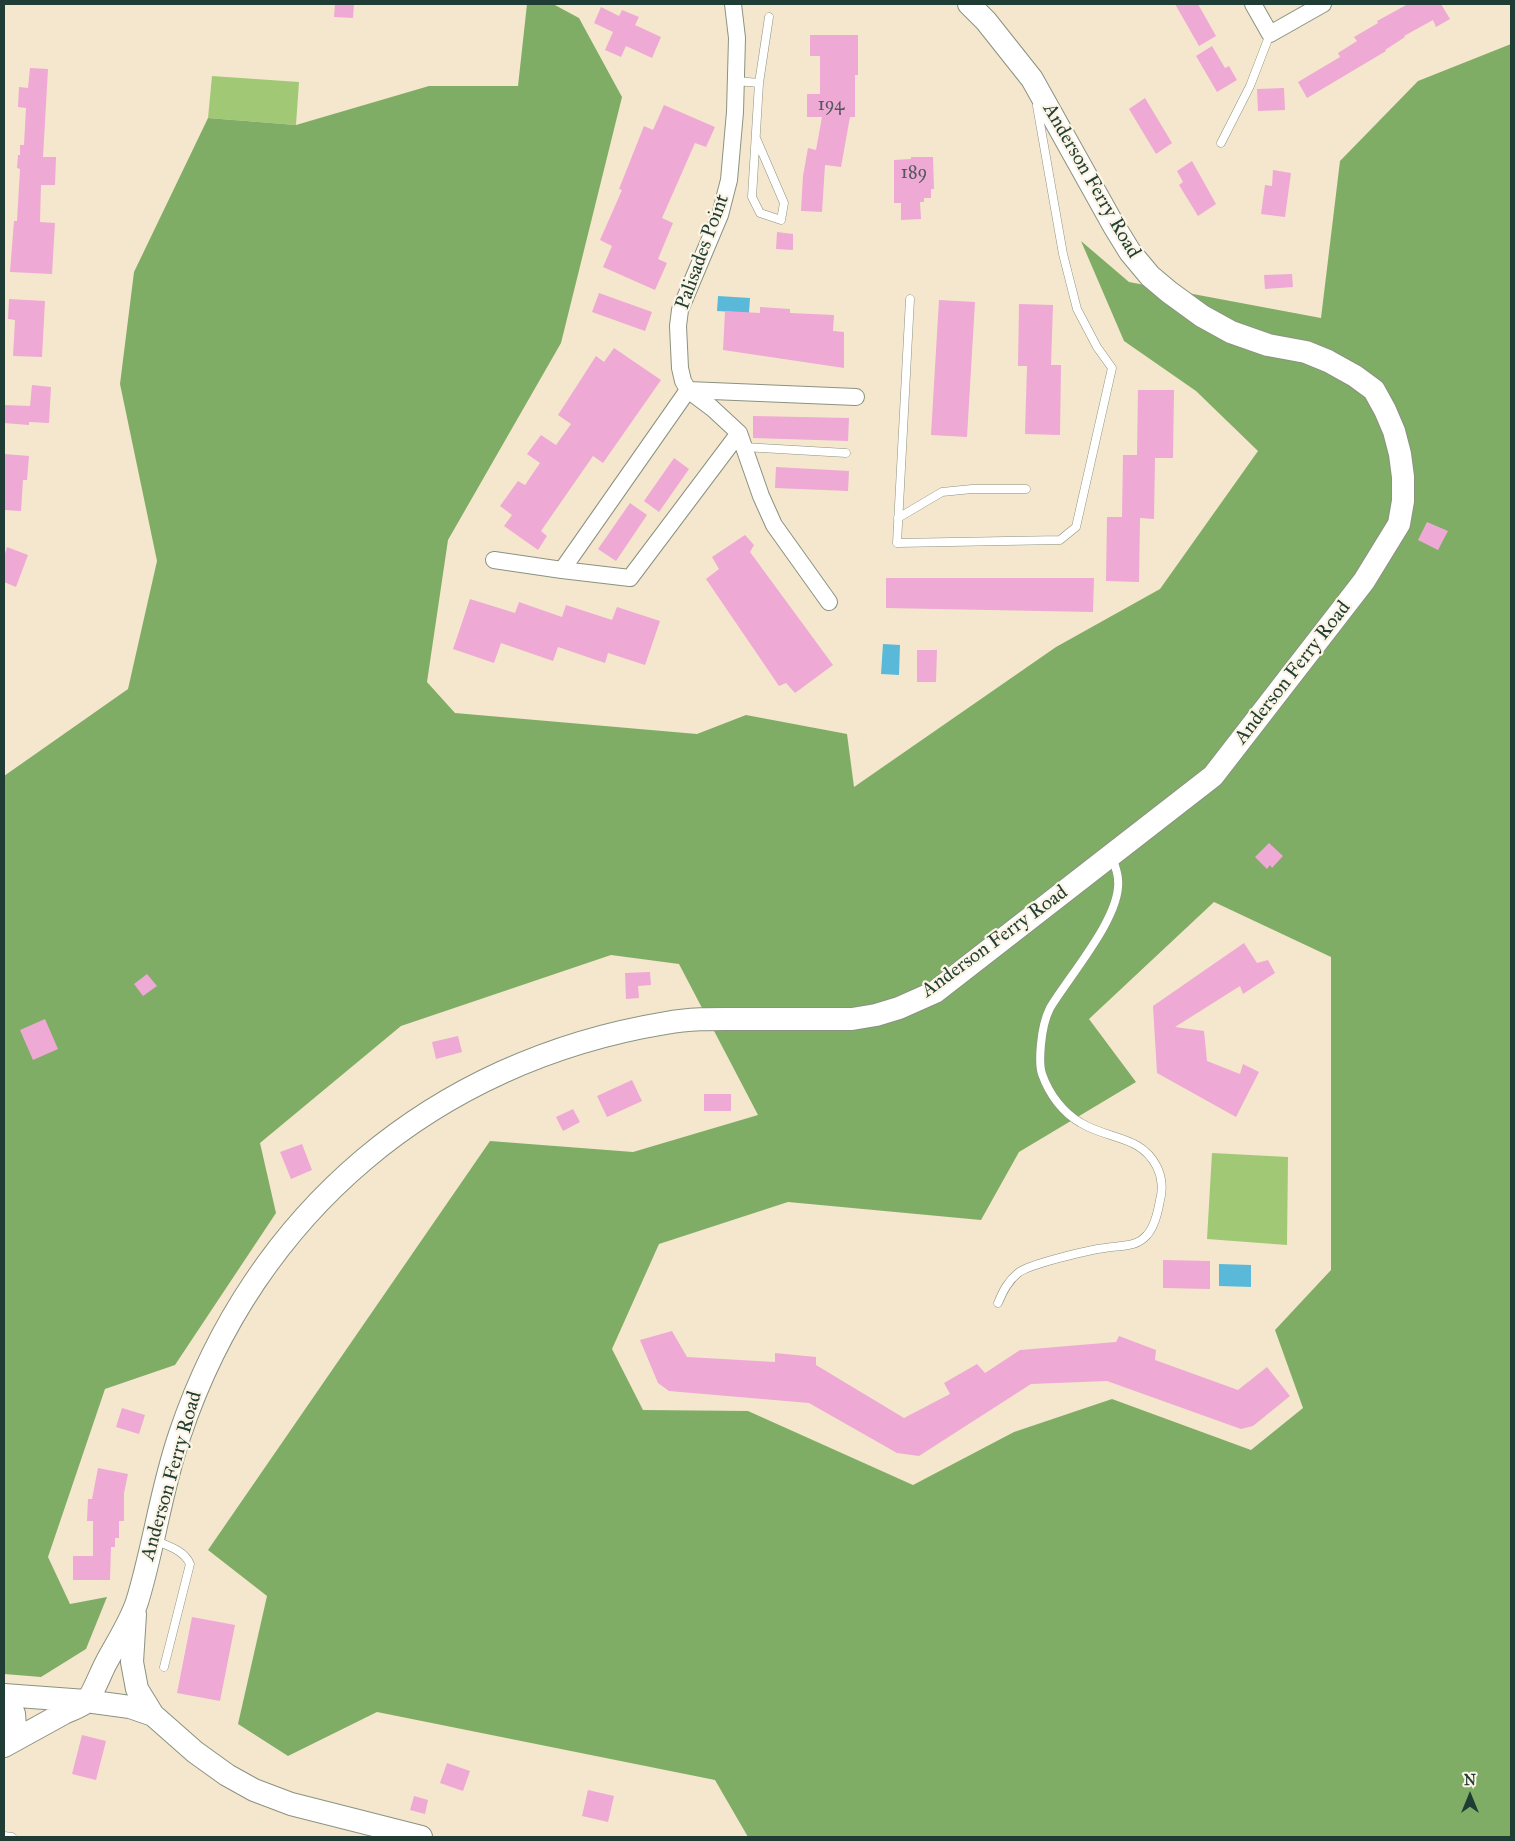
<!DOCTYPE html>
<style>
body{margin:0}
#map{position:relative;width:1515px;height:1841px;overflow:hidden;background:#f5e7cd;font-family:"IM FELL Great Primer",serif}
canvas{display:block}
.frame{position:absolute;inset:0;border:5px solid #1f3d34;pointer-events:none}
.north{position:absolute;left:1445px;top:1771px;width:50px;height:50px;-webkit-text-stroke:4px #fcf5e5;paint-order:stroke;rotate:0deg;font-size:14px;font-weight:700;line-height:20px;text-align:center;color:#1f3d34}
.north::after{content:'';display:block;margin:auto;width:18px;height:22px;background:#1f3d34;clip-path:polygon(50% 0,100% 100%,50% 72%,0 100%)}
</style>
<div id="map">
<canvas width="1515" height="1841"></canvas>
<div class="frame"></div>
<div class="north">N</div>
</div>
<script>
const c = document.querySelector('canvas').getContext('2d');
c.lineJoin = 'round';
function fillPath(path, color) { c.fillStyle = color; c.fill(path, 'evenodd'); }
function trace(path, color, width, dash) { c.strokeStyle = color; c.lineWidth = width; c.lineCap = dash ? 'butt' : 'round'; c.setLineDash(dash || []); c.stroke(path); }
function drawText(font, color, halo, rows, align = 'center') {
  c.font = font + ' "IM FELL Great Primer",serif'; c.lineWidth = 4.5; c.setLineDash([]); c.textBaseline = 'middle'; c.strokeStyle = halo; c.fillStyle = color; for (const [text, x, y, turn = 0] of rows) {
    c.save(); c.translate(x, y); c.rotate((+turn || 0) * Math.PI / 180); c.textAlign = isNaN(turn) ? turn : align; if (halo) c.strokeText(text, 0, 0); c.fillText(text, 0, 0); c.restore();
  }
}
fillPath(new Path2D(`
 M212 76 299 82 296 125 208 118Z
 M1212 1153 1288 1157 1287 1245 1207 1239Z`), '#a1c975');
fillPath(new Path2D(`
 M527 4H553L579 18 622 97 561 343 448 540 427 682 455 713 697 734 746 715 847 734 854 787 1056 647 1160 589 1258 451 1196 391 1124 341 1081 241 1129 282 1321 318 1340 161 1418 81 1511 44V1837H748L715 1780 377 1712 288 1756 238 1724 267 1596 208 1550 490 1141 633 1152 758 1115 679 964 611 955 401 1026 260 1143 276 1213 175 1365 105 1389 48 1557 70 1604 107 1597 86 1649 41 1677 4 1674V776L128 689 157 561 120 384 134 272 208 118 296 125 429 86H518ZM1214 902 1331 957V1270L1275 1330 1303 1408 1251 1450 1112 1399 1014 1432 913 1485 748 1411 643 1410 612 1349 659 1244 788 1202 981 1220 1019 1152 1136 1082 1089 1019Z`), '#80ad66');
fillPath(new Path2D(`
 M718 296 750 298 749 313 717 311Z
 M883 644 900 645 899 675 881 674Z
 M1219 1264 1251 1265V1287L1219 1286Z`), '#5ab9d8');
fillPath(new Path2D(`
 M335 4H354L353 18 334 17Z
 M1175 4H1198L1216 36 1199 46Z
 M1408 4H1441L1450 19 1436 27 1433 20 1404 36 1405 37 1385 50 1386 51 1307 98 1298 82 1340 57 1338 53 1357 41 1354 37 1378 23 1377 21Z
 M601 7 619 16 622 10 639 17 635 25 661 37 652 58 626 46 621 57 605 50 613 32 594 23Z
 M810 35H858V75H855V117H850L841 167 825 165 822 212 801 211 803 176 808 148 816 150 822 117H807V94H820V56H810Z
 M1212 46 1225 68 1229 66 1237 80 1217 92 1196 56Z
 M30 68 48 69 43 157H56L55 185H41L40 222 55 223 52 274 10 272 14 221H17L20 169 17 168 18 155H20V145H24L26 108 18 107 19 87 28 88Z
 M1284 88 1285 110 1258 111 1257 89Z
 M1145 98 1172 143 1156 154 1129 109Z
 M664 105 715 127 706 147 695 143 662 218 673 223 658 259 667 263 655 290 603 267 612 246 600 240 622 190 619 189 644 126 653 130Z
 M911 157H933L934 189H931V198H924V202H920L921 219 901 220V203H894V160L911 159Z
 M1192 161 1216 204 1198 216 1179 185 1183 182 1177 171Z
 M1273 170 1291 173 1285 217 1261 214 1265 185 1272 186Z
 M777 232 793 234V250L776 249Z
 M1292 274 1293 287 1265 289 1264 275Z
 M599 293 652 312 645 331 592 312Z
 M9 299 45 301 42 357 13 356 15 320 8 319Z
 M939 300 975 302 967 437 931 435Z
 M1019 304 1053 305 1051 365H1061L1060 435 1025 434 1027 366H1018Z
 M760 307 790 309V313L834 315 833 331 844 332V368L723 350 725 311 760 313Z
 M614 348 661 380 603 463 593 456 541 531 547 536 538 550 504 526 512 515 500 506 518 481 525 485 540 463 527 454 541 435 556 445 571 424 558 415 596 356 604 362Z
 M32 385 51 387 49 423 29 422V425L4 423V405L30 406Z
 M1138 390H1174L1173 458H1155L1154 519 1140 518 1139 582 1106 581 1107 517H1122L1123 455H1137Z
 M753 416 849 418 848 441 753 438Z
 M4 454 29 456 27 480H23L21 511 4 510Z
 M674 458 689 469 659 512 644 501Z
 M776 467 849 471 848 491 775 488Z
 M630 503 647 515 616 561 598 549Z
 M1427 522 1448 531 1438 550 1418 540Z
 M745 535 754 545 750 552 833 665 795 693 786 683 779 686 706 579 719 569 712 557Z
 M7 547 28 555 16 587 4 582V557Z
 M886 578H1094L1093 612 886 608Z
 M470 599 515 613 519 602 562 617 566 605 612 620 617 607 660 621 645 665 608 653 605 663 558 647 553 661 501 643 494 663 453 649Z
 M917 650H937L936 682H917Z
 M1269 843 1283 856 1272 868 1270 865 1267 869 1255 857Z
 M1244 943 1257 963 1268 960 1275 973 1243 994 1240 986 1175 1027 1204 1031 1207 1061 1240 1074 1243 1064 1259 1072 1236 1117 1157 1073 1153 1006Z
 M650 972 651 985 638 986 639 998 626 999 625 973Z
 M147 974 157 986 143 996 134 984Z
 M45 1019 58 1049 33 1060 20 1030Z
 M458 1036 462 1052 436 1059 432 1042Z
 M632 1080 642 1101 607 1117 597 1096Z
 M704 1094H731V1111H704Z
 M573 1109 580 1122 563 1131 556 1117Z
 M302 1144 312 1170 291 1179 280 1152Z
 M1163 1260 1210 1261V1289L1163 1288Z
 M672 1331 687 1357 775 1362V1353L816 1357V1365L904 1418 950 1394 944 1383 977 1364 985 1373 1020 1350 1116 1342 1119 1336 1156 1350 1155 1360 1238 1390 1267 1367 1290 1396 1253 1426 1241 1429 1107 1381 1031 1384 919 1456 897 1453 809 1403 669 1391 658 1383 640 1340Z
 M122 1408 145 1415 139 1434 116 1427Z
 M98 1468 128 1474 124 1493V1521H119V1538H115V1547H111L110 1580H73V1556H93V1521H87L88 1499H92Z
 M192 1617 235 1625 220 1701 177 1693Z
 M82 1735 106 1741 96 1780 72 1774Z
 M447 1763 470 1771 463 1791 440 1783Z
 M588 1790 614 1796 608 1822 582 1816Z
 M414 1796 428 1800 425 1814 410 1810Z`), '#eea9d5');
const lane = new Path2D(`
 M736 81 759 83
 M756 138 784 203 781 220 760 213 752 197 759 83 769 17
 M1221 143 1250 86 1270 34
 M910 299 897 543 1060 540 1076 527 1112 368 1097 347 1077 309 1063 254 1037 106
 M744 447 846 453
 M898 518 942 492 972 489H1026
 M998 1303C1003 1291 1008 1281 1018 1273 1029 1264 1089 1250 1105 1248 1120 1245 1136 1248 1147 1235 1155 1226 1158 1212 1160 1200 1163 1190 1162 1177 1157 1167 1141 1135 1109 1140 1081 1123 1063 1113 1049 1094 1042 1074 1039 1065 1040 1054 1041 1044 1042 1033 1045 1018 1050 1008 1069 976 1122 916 1118 880 1118 872 1114 865 1113 858
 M154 1540C168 1546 184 1550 190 1564L164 1667
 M4 1836 12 1837`);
const street = new Path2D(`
 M733 4 737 38 735 112 729 180 720 215 680 310 678 326 680 368 683 381 688 390 712 408 739 433 761 496 774 525 829 602
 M1253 4 1270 34 1323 4
 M739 433 630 578 562 570 688 390 856 397
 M494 560 562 570`);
const secondary = new Path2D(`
 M135 1614 132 1662 137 1689 153 1715
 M4 1695 86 1701 130 1707 153 1715 195 1752 227 1775 254 1790 291 1804 421 1837
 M5 1695 14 1714 16 1739
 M4 1746C24 1735 44 1724 64 1713 70 1710 80 1707 86 1702 92 1696 101 1672 106 1663 116 1644 130 1623 137 1602 154 1547 161 1489 180 1434 255 1212 434 1061 666 1023 693 1018 719 1019 746 1019 782 1019 817 1019 852 1019L876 1015 899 1008 935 992 1213 776 1364 581 1399 524 1403 501V477L1400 454 1394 431 1385 410 1374 390 1355 376 1328 361 1306 352 1268 345 1231 332 1202 316 1169 292 1150 276 1130 252 1114 226 1032 79 986 21 969 4`);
trace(lane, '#8a9280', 9);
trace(street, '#8a9280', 18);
trace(secondary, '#8a9280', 24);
trace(lane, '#fff', 8);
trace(street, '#fff', 16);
trace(secondary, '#fff', 22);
drawText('18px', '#53585c', null, [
 ["194",831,106],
 ["189",914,174]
]);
drawText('20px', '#1f3d34', '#fcf5e5', [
 ["Anderson Ferry Road",1091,181,60],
 ["Palisades Point",703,252,-70],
 ["Anderson Ferry Road",1293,673,-52],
 ["Anderson Ferry Road",995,942,-36],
 ["Anderson Ferry Road",172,1476,-74]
]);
</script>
